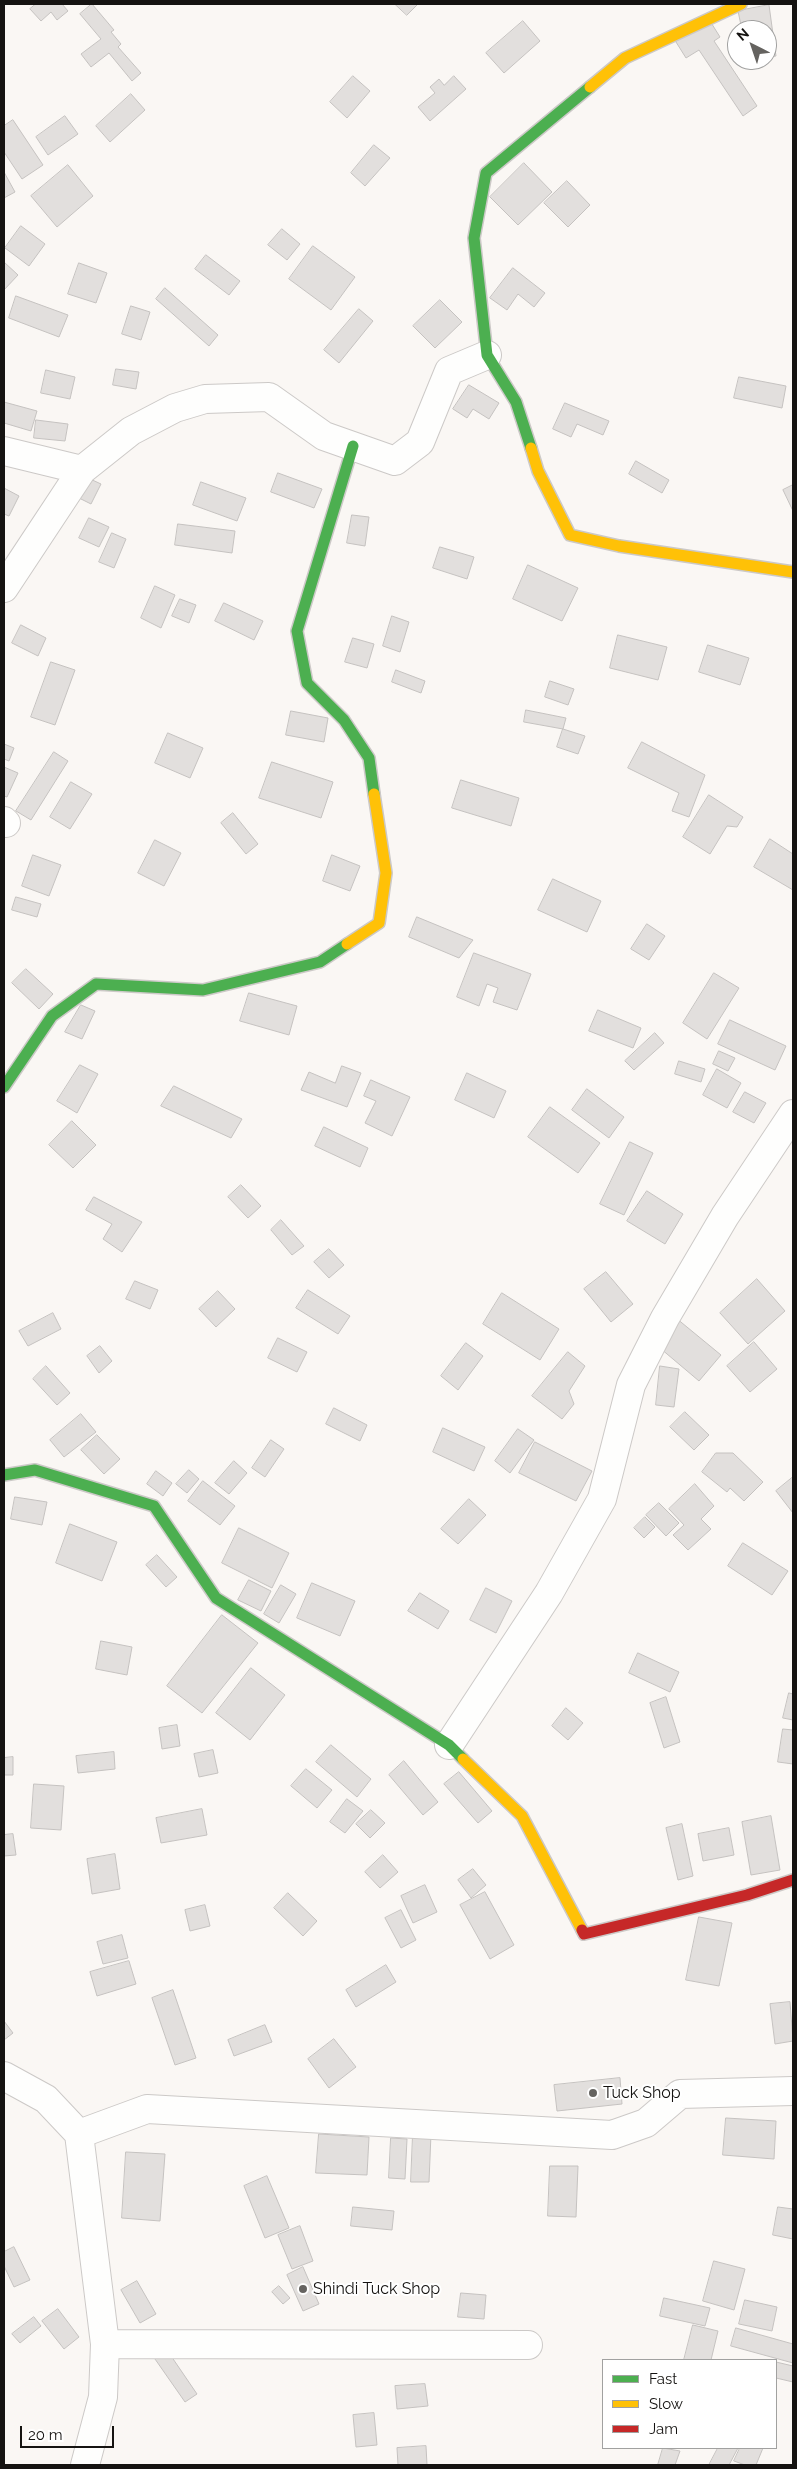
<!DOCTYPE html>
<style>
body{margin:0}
#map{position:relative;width:797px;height:2469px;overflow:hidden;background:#faf7f4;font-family:Raleway,sans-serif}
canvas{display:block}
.frame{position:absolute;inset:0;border:5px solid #151311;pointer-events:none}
.legend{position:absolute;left:602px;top:2359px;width:175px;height:90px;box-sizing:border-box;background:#fff;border:1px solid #a1a1a0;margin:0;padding:6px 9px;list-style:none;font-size:15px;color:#151311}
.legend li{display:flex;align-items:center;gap:10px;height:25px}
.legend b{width:25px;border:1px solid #a1a1a0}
.north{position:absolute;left:727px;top:20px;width:50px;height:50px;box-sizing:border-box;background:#fff;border:1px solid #a1a1a0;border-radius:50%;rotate:319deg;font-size:14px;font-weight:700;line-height:20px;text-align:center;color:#151311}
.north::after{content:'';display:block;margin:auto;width:18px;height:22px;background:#656360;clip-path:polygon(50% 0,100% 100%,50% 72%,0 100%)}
.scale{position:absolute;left:20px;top:2426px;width:94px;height:22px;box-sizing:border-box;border:2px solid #151311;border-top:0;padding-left:6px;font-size:15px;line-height:18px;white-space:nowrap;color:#151311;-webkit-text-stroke:4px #fff;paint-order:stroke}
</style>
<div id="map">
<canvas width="797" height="2469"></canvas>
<div class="frame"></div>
<ul class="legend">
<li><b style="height:6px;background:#4caf50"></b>Fast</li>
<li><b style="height:6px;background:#ffc107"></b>Slow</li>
<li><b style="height:6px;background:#c62828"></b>Jam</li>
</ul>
<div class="north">N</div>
<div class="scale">20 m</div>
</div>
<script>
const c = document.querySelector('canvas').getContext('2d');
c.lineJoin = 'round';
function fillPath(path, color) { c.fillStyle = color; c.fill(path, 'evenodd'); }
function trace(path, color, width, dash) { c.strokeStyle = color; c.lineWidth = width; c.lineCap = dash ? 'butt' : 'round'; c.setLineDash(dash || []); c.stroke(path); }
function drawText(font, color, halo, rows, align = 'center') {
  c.font = font + ' Raleway,sans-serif'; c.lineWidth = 4; c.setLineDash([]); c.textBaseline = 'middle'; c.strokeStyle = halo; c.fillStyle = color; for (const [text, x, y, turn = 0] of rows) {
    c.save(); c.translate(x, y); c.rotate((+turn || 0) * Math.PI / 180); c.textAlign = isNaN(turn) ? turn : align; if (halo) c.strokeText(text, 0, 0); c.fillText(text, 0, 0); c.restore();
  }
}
const building = new Path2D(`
 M36 4H62L68 11 57 20 51 12 41 21 30 9Z
 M92 4 114 30 111 32 121 44 118 47 141 73 132 81 109 53 91 67 81 54 101 39 80 14Z
 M395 4H418L407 15Z
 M769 5 776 56 767 57V30H742L738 11Z
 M523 21 540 41 504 73 486 53Z
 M710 21 720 37 714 41 757 106 743 116 699 50 686 58 676 42Z
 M353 76 370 91 347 118 330 102Z
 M454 76 466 89 430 121 418 107 435 93 430 87 439 79 444 85Z
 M131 94 145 110 110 142 96 126Z
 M65 116 78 134 48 155 36 137Z
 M13 120 43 165 22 179 4 152V126Z
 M374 145 390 158 365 186 351 173Z
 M524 163 552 192 518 225 490 197Z
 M68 165 93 196 57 227 31 196Z
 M4 172 15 192 4 198Z
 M567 181 590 205 568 227 544 203Z
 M21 226 45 244 29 266 5 248Z
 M282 229 300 244 287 260 268 245Z
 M313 246 355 277 331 310 289 279Z
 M206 255 240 281 229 295 195 269Z
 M4 262 18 275 4 290Z
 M79 263 107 273 96 303 68 294Z
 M513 268 545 293 534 307 518 294 507 310 490 298Z
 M165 288 218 335 209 346 156 299Z
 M16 296 68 315 59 337 9 318Z
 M440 300 462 322 435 348 413 326Z
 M131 306 150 312 141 340 122 334Z
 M359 309 373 321 339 363 324 350Z
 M116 369 139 372 136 389 113 385Z
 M46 370 75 377 70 399 41 393Z
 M739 377 786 386 782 408 734 398Z
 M469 385 499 403 489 419 473 409 467 418 453 409Z
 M4 402 37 411 31 431 4 423Z
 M565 403 609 421 603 435 577 424 571 437 553 429Z
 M36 420 68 424 65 441 34 438Z
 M636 461 669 480 662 493 629 474Z
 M278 473 322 489 314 508 271 492Z
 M88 478 101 484 91 504 79 498Z
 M201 482 246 498 237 521 193 505Z
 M793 485V511L783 490Z
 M4 488 19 496 9 516 4 514Z
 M352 515 369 517 365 546 347 543Z
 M89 518 109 527 99 547 79 538Z
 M178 524 235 531 232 553 175 545Z
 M112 533 126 539 114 568 99 562Z
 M440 547 474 557 467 579 433 568Z
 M528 565 578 588 562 621 513 599Z
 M155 586 175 595 161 628 141 618Z
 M180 599 196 605 189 623 172 616Z
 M224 603 263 621 254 640 215 621Z
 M392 616 409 622 400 652 383 646Z
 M21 625 46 638 38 656 12 643Z
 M618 635 667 647 658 680 610 668Z
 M353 638 374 644 367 668 345 662Z
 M708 645 749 658 740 685 699 672Z
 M51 662 75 670 55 725 31 717Z
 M396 670 425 681 421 693 392 682Z
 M550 681 574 689 568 705 545 697Z
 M526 710 566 718 563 729 524 722Z
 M291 711 328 718 324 742 286 735Z
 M563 729 585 736 578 754 557 747Z
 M168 733 203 748 190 778 155 763Z
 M642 742 705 775 689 817 672 811 679 793 628 768Z
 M4 744 14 748 9 761 4 759Z
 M54 752 68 761 31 820 16 811Z
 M272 762 333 782 321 818 259 798Z
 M4 767 18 773 7 797 4 796Z
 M461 780 519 798 511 826 452 808Z
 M71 782 92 794 70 829 50 817Z
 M709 795 743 817 737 827 727 826 710 854 683 837Z
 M233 813 258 844 246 854 221 823Z
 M770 839 793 854V890L754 867Z
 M155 840 181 853 164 886 138 873Z
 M33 855 61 865 49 896 22 886Z
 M332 855 360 866 350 891 323 881Z
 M553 879 601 901 587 932 538 910Z
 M16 897 41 904 37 917 12 910Z
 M417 917 473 940 459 958 409 937Z
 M647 924 665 936 649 960 631 949Z
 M474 953 531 974 517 1010 493 1002 498 988 487 984 479 1006 457 997Z
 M26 969 53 994 39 1009 12 983Z
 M714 973 739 988 707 1039 683 1023Z
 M249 993 297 1006 289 1035 240 1021Z
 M81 1005 95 1011 82 1039 65 1032Z
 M598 1010 641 1028 633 1048 589 1031Z
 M730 1020 786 1046 775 1070 718 1044Z
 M655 1033 664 1043 634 1070 625 1061Z
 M719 1051 735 1058 728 1071 713 1064Z
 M679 1061 705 1069 701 1082 675 1074Z
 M80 1065 98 1074 77 1113 57 1101Z
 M342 1066 361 1073 347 1107 301 1090 309 1072 335 1083Z
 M717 1069 741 1083 727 1108 703 1095Z
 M467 1073 506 1091 494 1118 455 1100Z
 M371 1080 410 1097 392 1136 365 1123 376 1101 364 1096Z
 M174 1086 242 1119 231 1138 161 1106Z
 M587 1089 624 1117 609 1138 572 1110Z
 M745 1092 766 1103 754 1123 733 1112Z
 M550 1107 600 1143 578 1173 528 1137Z
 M72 1121 96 1145 73 1168 49 1145Z
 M324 1127 368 1148 360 1167 315 1146Z
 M630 1142 653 1153 624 1215 600 1204Z
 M241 1185 261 1206 248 1218 228 1197Z
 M647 1191 683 1214 665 1244 627 1221Z
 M94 1197 142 1222 122 1252 103 1239 112 1224 86 1210Z
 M281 1220 304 1246 292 1255 271 1230Z
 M329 1249 344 1265 329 1278 314 1262Z
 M606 1272 633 1304 611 1322 584 1289Z
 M757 1279 785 1311 748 1344 720 1313Z
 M135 1281 158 1290 150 1309 126 1299Z
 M308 1290 350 1316 338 1334 296 1308Z
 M218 1291 235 1309 216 1327 199 1309Z
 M502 1293 559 1329 540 1360 483 1324Z
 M53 1313 61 1329 28 1346 19 1331Z
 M676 1318 721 1355 699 1381 654 1343Z
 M278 1338 307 1352 297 1372 268 1358Z
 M754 1342 777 1369 750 1392 727 1366Z
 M466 1343 483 1356 458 1390 441 1376Z
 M100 1346 112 1361 99 1373 87 1356Z
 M568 1352 585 1366 569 1391 574 1404 562 1419 532 1396Z
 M46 1366 70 1393 57 1405 33 1379Z
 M660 1366 679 1369 674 1407 656 1405Z
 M334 1408 367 1425 360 1441 326 1424Z
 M685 1412 709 1435 694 1450 670 1427Z
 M81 1414 96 1432 64 1457 50 1440Z
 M443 1428 485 1447 474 1471 433 1452Z
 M518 1429 534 1440 510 1473 495 1461Z
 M97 1435 120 1459 104 1474 81 1450Z
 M271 1440 284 1449 265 1477 252 1468Z
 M535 1442 592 1471 576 1501 519 1473Z
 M716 1453H733L763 1482 744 1501 730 1488 727 1492 702 1472Z
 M234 1461 247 1473 229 1494 215 1483Z
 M189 1470 199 1479 187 1493 176 1484Z
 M156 1471 172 1483 163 1496 147 1484Z
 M793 1477V1513L776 1491Z
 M203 1481 235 1506 220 1525 188 1501Z
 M695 1484 714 1506 701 1519 711 1529 688 1550 673 1535 684 1525 669 1509Z
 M15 1497 47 1502 42 1525 11 1519Z
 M469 1499 486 1515 458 1544 441 1529Z
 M659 1503 679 1523 666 1536 646 1515Z
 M645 1517 655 1527 644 1538 634 1528Z
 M70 1524 117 1542 102 1581 56 1563Z
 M239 1528 289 1553 272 1588 222 1563Z
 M743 1543 788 1571 772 1595 728 1566Z
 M157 1555 177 1577 166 1587 146 1565Z
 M249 1580 271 1591 261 1611 238 1600Z
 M312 1583 355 1601 340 1636 297 1618Z
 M281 1585 296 1594 279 1623 264 1614Z
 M486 1588 512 1601 496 1633 470 1620Z
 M420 1593 449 1611 438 1629 408 1611Z
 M222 1615 258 1643 202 1713 167 1686Z
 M101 1641 132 1647 127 1675 96 1669Z
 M638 1653 679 1672 670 1692 629 1673Z
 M251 1668 285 1695 250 1740 216 1713Z
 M789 1693 793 1694V1720L783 1718Z
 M666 1697 680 1742 664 1748 650 1703Z
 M566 1708 583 1723 568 1740 552 1726Z
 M177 1725 180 1746 162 1749 159 1728Z
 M783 1729 793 1730V1764L778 1762Z
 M331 1745 371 1779 357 1797 316 1762Z
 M213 1750 218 1773 199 1777 194 1754Z
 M114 1752 115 1769 78 1773 76 1756Z
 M13 1757V1775H4V1758Z
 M404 1761 438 1802 423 1815 389 1775Z
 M306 1769 332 1790 317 1808 291 1786Z
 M459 1772 492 1811 478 1823 444 1784Z
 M34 1784 64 1786 61 1830 31 1828Z
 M347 1799 363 1811 345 1833 330 1822Z
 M202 1809 207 1835 161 1843 156 1818Z
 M371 1810 385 1823 370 1838 356 1824Z
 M771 1816 780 1870 751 1875 742 1822Z
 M682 1824 693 1876 678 1880 666 1828Z
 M729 1828 734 1855 703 1861 698 1834Z
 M13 1834 16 1855 4 1856V1835Z
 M115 1854 120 1889 92 1894 87 1859Z
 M383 1855 398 1872 380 1888 365 1872Z
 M473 1869 486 1885 471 1898 458 1880Z
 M425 1885 437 1912 413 1923 401 1896Z
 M485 1892 514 1945 490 1959 460 1905Z
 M288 1893 317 1921 303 1936 274 1908Z
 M205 1905 210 1926 190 1931 185 1910Z
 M401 1910 416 1940 401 1948 385 1918Z
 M699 1917 732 1923 719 1986 686 1980Z
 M122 1935 128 1958 103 1964 97 1942Z
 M129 1961 136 1984 97 1996 90 1972Z
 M386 1965 396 1982 356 2007 346 1990Z
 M173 1990 196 2058 175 2065 152 1998Z
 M790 2002 793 2041 775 2044 770 2004Z
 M4 2021 13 2033 4 2040Z
 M265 2025 272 2042 234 2056 228 2040Z
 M334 2039 356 2067 329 2088 308 2059Z
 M620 2078 622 2104 557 2111 554 2085Z
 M726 2118 776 2121 774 2159 723 2155Z
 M319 2134 369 2137 367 2175 316 2173Z
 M413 2134H431L429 2182H411Z
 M391 2138 407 2139 405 2179 389 2178Z
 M126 2152 165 2154 160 2221 122 2218Z
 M550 2166H578L576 2217 548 2216Z
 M267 2176 289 2228 265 2238 244 2186Z
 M353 2207 394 2211 392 2230 351 2226Z
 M778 2207 793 2209V2239L773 2235Z
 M300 2226 313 2261 292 2269 278 2235Z
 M14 2247 30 2280 14 2287 4 2266V2252Z
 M714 2261 745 2269 734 2310 703 2301Z
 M303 2267 319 2304 303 2311 287 2275Z
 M137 2281 156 2314 140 2323 121 2290Z
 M279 2286 290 2298 283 2304 272 2292Z
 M461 2293 486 2295 484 2319 458 2317Z
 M664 2298 710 2308 705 2326 660 2316Z
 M745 2300 777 2307 772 2331 739 2324Z
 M58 2309 79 2337 64 2349 42 2321Z
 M34 2317 41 2326 20 2343 12 2334Z
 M693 2325 718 2331 711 2360H684Z
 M736 2328 793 2344V2363L731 2346Z
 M167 2350 197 2394 185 2402 155 2359Z
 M776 2362 793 2366V2382L776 2378Z
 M425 2384 428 2406 397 2409 395 2386Z
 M374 2413 377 2445 356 2447 353 2415Z
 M426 2446 427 2465H398L397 2448Z
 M663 2448 680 2451 675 2465H658Z
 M718 2448H738L729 2465H709Z
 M740 2448H763L756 2465H745L734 2461Z`);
fillPath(building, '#e2dfdd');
trace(building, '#c5c2c0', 1);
const street = new Path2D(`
 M4 451 82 470
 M4 588 82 470 131 431 175 408 205 399 269 397 324 436 395 461 420 442 449 371 487 355
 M4 821 6 823
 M449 1745 549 1593 602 1499 631 1385 665 1318 725 1216 793 1114
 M4 2076 46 2099 79 2134 105 2344 103 2397 85 2465
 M79 2134 147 2109 612 2135 646 2123 680 2094 793 2091
 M105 2344 528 2345`);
const fast = new Path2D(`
 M353 446 297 631 307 683 344 720 369 758 374 794
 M531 448 516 402 487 355 474 238 486 173 590 87
 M4 1087 52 1016 96 984 203 990 320 962 347 944
 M4 1475 35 1470 154 1506 216 1598 449 1745 463 1759`);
const slow = new Path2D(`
 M590 87 625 58 741 4
 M531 448 538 471 570 535 619 546 793 572
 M347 944 379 923 386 873 374 794
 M463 1759 522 1816 582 1930`);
const jam = new Path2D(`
 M582 1930 584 1934 747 1895 793 1880`);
trace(street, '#ccc9c7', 30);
trace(fast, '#ccc9c7', 14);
trace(slow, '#ccc9c7', 14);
trace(jam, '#ccc9c7', 14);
trace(street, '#fefefd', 28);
trace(fast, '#4caf50', 11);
trace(slow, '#ffc107', 11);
trace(jam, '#c62828', 11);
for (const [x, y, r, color] of [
 [593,2093,5,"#656360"],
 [303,2289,5,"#656360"]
]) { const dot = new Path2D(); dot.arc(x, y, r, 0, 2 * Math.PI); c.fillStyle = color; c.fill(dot); trace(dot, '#fff', 2); }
drawText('16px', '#151311', '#fff', [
 ["Tuck Shop",603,2093],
 ["Shindi Tuck Shop",313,2289]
], 'left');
</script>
